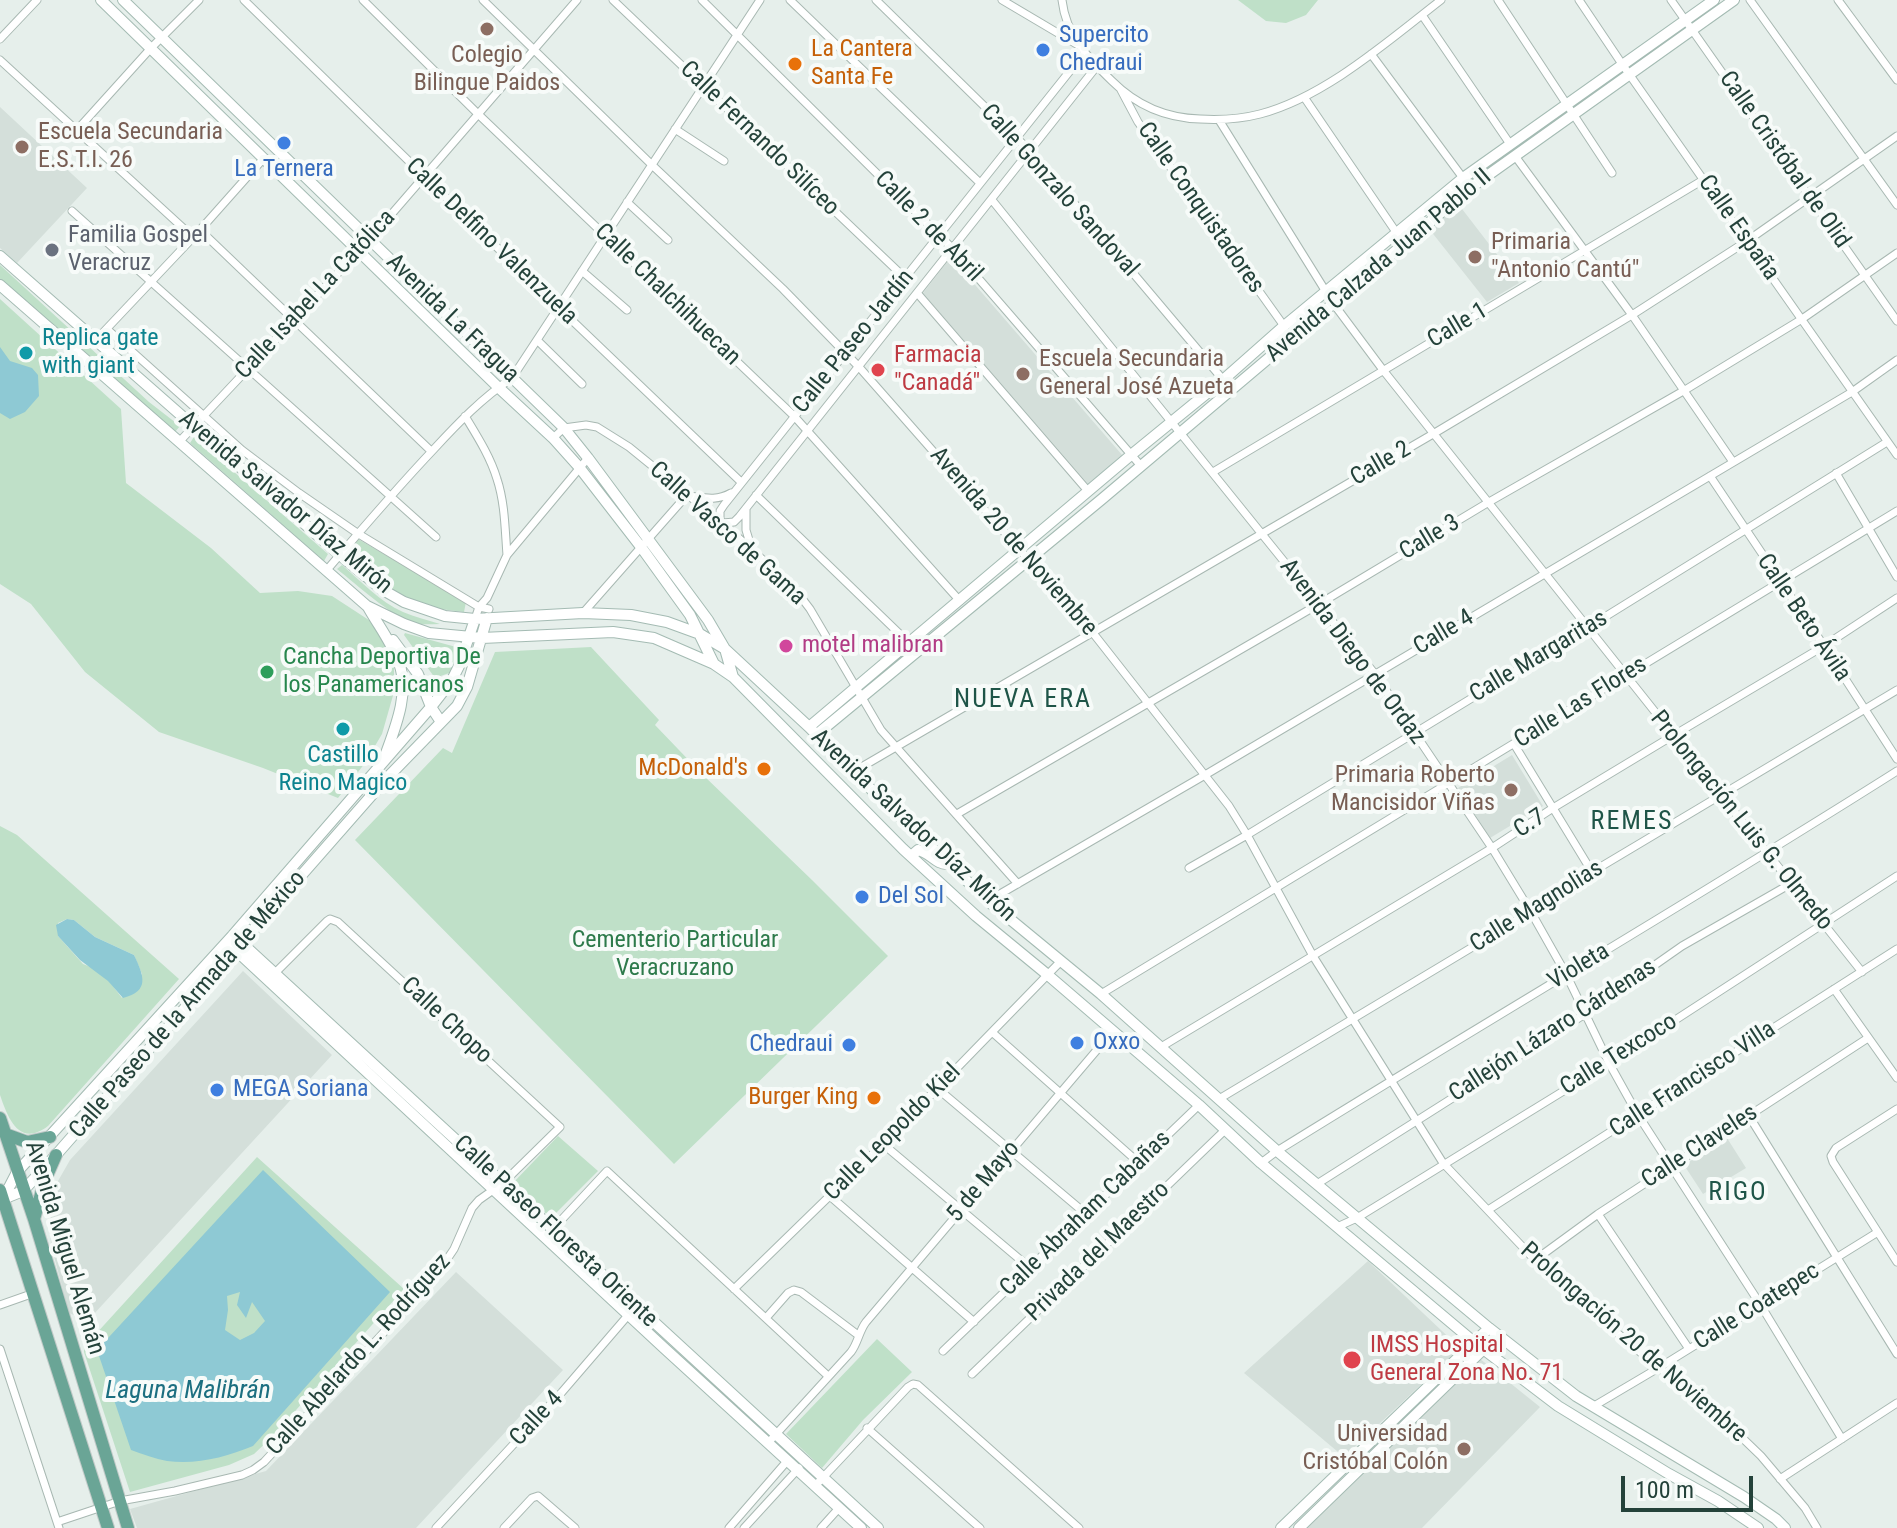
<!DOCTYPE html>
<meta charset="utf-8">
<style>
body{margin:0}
#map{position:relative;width:1897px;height:1528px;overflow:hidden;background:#e6efeb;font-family:"Roboto Condensed",sans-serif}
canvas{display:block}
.scale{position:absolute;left:1621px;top:1476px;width:132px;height:36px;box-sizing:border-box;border:4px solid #24423a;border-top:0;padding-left:10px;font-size:24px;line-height:28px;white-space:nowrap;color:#24423a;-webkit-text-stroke:6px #f7fbf9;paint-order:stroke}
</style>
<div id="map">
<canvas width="1897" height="1528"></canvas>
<div class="scale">100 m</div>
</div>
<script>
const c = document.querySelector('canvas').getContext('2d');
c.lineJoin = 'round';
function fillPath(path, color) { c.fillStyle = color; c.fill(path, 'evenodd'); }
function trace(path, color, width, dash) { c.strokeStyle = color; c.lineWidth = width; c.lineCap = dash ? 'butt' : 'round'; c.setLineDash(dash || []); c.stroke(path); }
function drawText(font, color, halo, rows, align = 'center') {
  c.font = font + ' "Roboto Condensed",sans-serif'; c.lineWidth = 8; c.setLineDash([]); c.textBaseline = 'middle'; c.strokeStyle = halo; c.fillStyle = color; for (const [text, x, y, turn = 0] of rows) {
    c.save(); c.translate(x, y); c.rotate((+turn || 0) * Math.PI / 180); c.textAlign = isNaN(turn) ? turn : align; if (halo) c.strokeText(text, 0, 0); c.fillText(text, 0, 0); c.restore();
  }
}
fillPath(new Path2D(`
 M0 107 87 188 17 263 0 248Z
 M1459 205 1519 283 1487 302 1430 230Z
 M951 257 1123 456 1089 485 923 293Z
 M1512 755 1543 806 1490 838 1458 788Z
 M243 971 332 1055 93 1315 81 1318 69 1313 51 1245 50 1221 58 1181 70 1160Z
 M1727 1138 1746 1168 1703 1194 1684 1165Z
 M1368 1261 1460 1348 1344 1457 1244 1373Z
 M456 1272 563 1370 416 1528H137L130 1509 266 1471Z
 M1479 1358 1540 1407 1422 1528H1307Z`), '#d4dfda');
fillPath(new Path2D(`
 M1238 0H1318L1306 15 1286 23 1266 21Z
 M0 265 149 402 180 426 175 432 122 385 0 281Z
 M0 299 121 409 126 483 211 548 260 593 298 591 332 596 375 624 394 661V692L382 734 365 763 338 798 263 768 159 732 85 672 31 604 0 584Z
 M194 437 328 554 324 561 190 443Z
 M358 539 466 602 464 612 424 607 382 586 358 565 348 552Z
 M342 565C361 581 380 602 403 612 415 617 428 620 440 624 431 624 422 625 413 623 390 615 357 585 337 569Z
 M405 633 456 647 452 672 435 678 404 635Z
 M591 647 659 720 655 725 702 774 812 880 888 956 674 1164 355 840 443 748 452 753 495 652Z
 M0 826 17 835 179 979 48 1126C19 1148 8 1118 0 1095ZM67 919 74 920 95 937 134 955 142 974 122 998 109 981 93 968 83 964 58 936V923Z
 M558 1136 598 1171 551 1218 512 1184Z
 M257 1157 404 1289 272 1437 254 1454 229 1465 130 1492 84 1352V1347Z
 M877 1339 912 1372 863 1420 822 1468 786 1434Z`), '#bfe0c8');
fillPath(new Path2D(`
 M0 347 10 361 32 368 38 375 39 396 25 412 10 419 0 413Z
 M67 919 74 920 95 937 134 955C144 976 150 991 123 998L108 981 80 960 58 936 56 925Z
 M263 1170 390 1292 253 1446C226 1457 197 1465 167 1461 155 1459 143 1454 131 1450L97 1350ZM240 1292 237 1305 246 1318 252 1302 265 1321 254 1333 240 1340 225 1330 228 1310 227 1296Z`), '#8ec9d4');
const street = new Path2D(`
 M244 0 558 307 741 482
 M363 0 478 114 794 416 960 601
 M483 0 652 165 783 289 859 367 1093 633 1229 806 1247 835 1313 956 1443 1163 1535 1260 1576 1299 1732 1428 1761 1456 1805 1508 1817 1528
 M613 0 905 278
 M702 0 953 249 1141 466
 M790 0 980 183
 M876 0 1030 151 1225 382
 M1002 0 1078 45
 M1062 0C1066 35 1087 57 1112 81 1137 106 1165 118 1200 119 1219 120 1241 119 1260 114 1325 97 1388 41 1441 0
 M1498 0 1612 173
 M1579 0 1622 64 1897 455
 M1671 0 1897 321
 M1750 0 1897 205
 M1838 0 1897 80
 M1422 15 1510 144
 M0 39 37 0
 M1371 54 1463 178
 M0 60 193 237
 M1121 90 1138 122 1284 326
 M1304 97 1396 232
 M1219 120 1333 303 1383 370 1862 972
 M675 129 724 161
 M77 130 151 48 199 0
 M1515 156 1632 315 1733 462
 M992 200 1375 674 1492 848 1531 912 1566 974 1609 1063 1638 1115 1760 1304 1842 1439
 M627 202 668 240
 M72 211 436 537
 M200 230 431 451
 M582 271 627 310
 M918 294 1088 491
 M107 329 242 450 299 493 357 533 479 607 489 609
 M96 340 200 230 264 158
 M537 340 582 384
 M465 416C477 436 490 456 497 479 505 503 505 530 507 555
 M553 438 564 428 586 425 597 427 629 447 720 521 794 588 810 609 881 730 1018 884
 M179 442 370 239 577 0
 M1213 472 1703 180
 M1836 473 1897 577
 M1710 476 1824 646 1897 759
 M756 495 909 643
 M689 496C705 498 717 501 731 493
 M746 509V530L752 550
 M720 521V511L724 505 1085 52
 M723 523 734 522 739 517 1097 66
 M326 571C361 530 396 489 434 449 458 423 482 398 512 378L760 0
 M583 613 687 495
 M475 619 479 607 487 598 507 555 588 458
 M1514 744 1592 872
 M853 772 1433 434 1632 315 1747 241 1897 136
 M957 814 1319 604 1489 502 1685 390 1802 319 1897 253
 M1189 868 1247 835 1587 628 1887 442
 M988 901 1205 775 1852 392 1897 360
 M1834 989 1897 1078
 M1101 994 1897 511
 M993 1033 1139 1163
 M1161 1047 1492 848 1553 808 1674 735 1824 646 1897 598
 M938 1089 1086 1214
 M1219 1099 1531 912 1592 872 1897 690
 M1897 1109 1836 1148 1831 1156 1833 1162 1897 1262
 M1749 1116 1897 1354
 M883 1144 1030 1268
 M1261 1163 1277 1151C1483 1023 1692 901 1897 771
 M1317 1184 1585 1014 1682 946 1792 883
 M830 1196 974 1322
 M1488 1210 1897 949
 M1598 1214 1689 1349
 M1337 1227 1357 1218 1609 1063 1897 876
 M552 1230 607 1171 828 1376
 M1535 1260 1598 1214 1868 1038
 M734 1289 883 1144 1061 961
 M0 1305 34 1293
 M766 1318 788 1293 794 1290 801 1292 858 1335
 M0 1349 59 1528
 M943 1351 1199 1105
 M972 1374 1225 1130
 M1594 1406 1660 1367 1878 1232
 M867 1428 980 1528
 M768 1443 851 1352C858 1343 859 1331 866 1322L1113 1031
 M1780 1479 1897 1403
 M815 1486 908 1387 913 1384 918 1385 1079 1528
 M57 1522 120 1501 175 1491 242 1475 253 1470 264 1462 435 1277 454 1249 472 1208 479 1200 503 1183 560 1127 338 922 330 919 327 921 275 973
 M436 1528 562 1392 630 1313
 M504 1528 532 1498 538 1496 575 1528
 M729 1528 788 1460
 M744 1528 799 1468
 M821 1528 839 1508`);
const secondary = new Path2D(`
 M101 0 498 387 553 438 579 467 641 547 690 615 714 664
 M123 0 564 428 588 458 708 620 725 649 733 677
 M0 256 340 555 383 590 404 602 445 616 475 619 583 613 631 615 667 622 700 634 725 649 809 727 853 772 988 901 1101 994 1277 1151 1489 1328 1576 1396 1744 1497 1776 1519 1785 1528
 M0 285 367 606 404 624 429 633 482 638 613 632 654 638 714 664 733 677 903 849 976 916 1049 976 1199 1105 1261 1163 1474 1342 1558 1406 1669 1474 1718 1501 1758 1528
 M368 607C378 625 392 643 399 663 410 693 395 728 385 756
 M393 640 418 674 431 707 441 722
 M809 727 1131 455 1223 380 1284 326 1463 178 1714 0
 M816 735 1102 499 1470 188 1734 0
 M911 856 918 850C930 852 936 865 948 864
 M233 935 878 1528
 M227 942 663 1347 861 1528
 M3 1199 23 1191 56 1155 385 780 457 706 467 687 487 618
 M3 1199 17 1172 233 935 431 707 452 680 459 666 475 619
 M1281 1528 1489 1328
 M1299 1528 1498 1335`);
const primary = new Path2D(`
 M0 1118 34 1219 128 1528
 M5 1134 27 1142 50 1137
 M0 1190 108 1528
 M34 1219 45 1180 56 1155`);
trace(street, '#a8b8b2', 9);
trace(secondary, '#a4bbb3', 12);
trace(primary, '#c2cac8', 14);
trace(street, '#fff', 7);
trace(secondary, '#fff', 10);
trace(primary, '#6aa596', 12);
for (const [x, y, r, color] of [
 [487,29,8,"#8d6e63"],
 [1043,50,8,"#3f7fe0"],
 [795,64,8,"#e8710a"],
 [284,143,8,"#3f7fe0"],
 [22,147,8,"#8d6e63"],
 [52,250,8,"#6b7280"],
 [1475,257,8,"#8d6e63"],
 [26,353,8,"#0f9aa8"],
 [878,370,8,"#e0444e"],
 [1023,374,8,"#8d6e63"],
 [786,646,8,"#d1479c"],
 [267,672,8,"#2e9e5b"],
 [343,729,8,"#0f9aa8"],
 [764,769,8,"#e8710a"],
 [1511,790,8,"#8d6e63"],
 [862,897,8,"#3f7fe0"],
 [1077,1043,8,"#3f7fe0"],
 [849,1045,8,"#3f7fe0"],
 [217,1090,8,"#3f7fe0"],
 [874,1098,8,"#e8710a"],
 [1352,1360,10,"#e0444e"],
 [1464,1449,8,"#8d6e63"]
]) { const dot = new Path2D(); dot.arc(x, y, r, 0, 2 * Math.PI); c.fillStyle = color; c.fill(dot); trace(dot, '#f7fbf9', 3); }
drawText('24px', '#366cbe', '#f7fbf9', [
 ["Supercito",1059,36],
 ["Chedraui",1059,64],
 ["La Ternera",284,170,"center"],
 ["Del Sol",878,897],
 ["Oxxo",1093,1043],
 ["Chedraui",833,1045,"right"],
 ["MEGA Soriana",233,1090]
], 'left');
drawText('24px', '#c56008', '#f7fbf9', [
 ["La Cantera",811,50,"left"],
 ["Santa Fe",811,78,"left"],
 ["McDonald's",748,769],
 ["Burger King",858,1098]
], 'right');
drawText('24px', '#785e54', '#f7fbf9', [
 ["Colegio",487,56,"center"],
 ["Bilingue Paidos",487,84,"center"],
 ["Escuela Secundaria",38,133],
 ["E.S.T.I. 26",38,161],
 ["Primaria",1491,243],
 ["\"Antonio Cantú\"",1491,271],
 ["Escuela Secundaria",1039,360],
 ["General José Azueta",1039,388],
 ["Primaria Roberto",1495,776,"right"],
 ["Mancisidor Viñas",1495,804,"right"],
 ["Universidad",1448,1435,"right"],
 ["Cristóbal Colón",1448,1463,"right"]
], 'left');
drawText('24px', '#24423a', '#f7fbf9', [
 ["Calle Fernando Silíceo",759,139,44],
 ["Calle Cristóbal de Olid",1784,160,55],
 ["Calle Gonzalo Sandoval",1059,191,48],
 ["Calle Conquistadores",1200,208,55],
 ["Calle 2 de Abril",928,227,46],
 ["Calle España",1738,228,55],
 ["Calle Delfino Valenzuela",491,242,44],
 ["Avenida Calzada Juan Pablo II",1379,266,-40],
 ["Calle Isabel La Católica",316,295,-47],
 ["Calle Chalchihuecan",667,295,44],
 ["Avenida La Fragua",452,319,44],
 ["Calle 1",1458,326,-31],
 ["Calle Paseo Jardín",854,342,-51],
 ["Calle 2",1381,464,-30],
 ["Avenida Salvador Díaz Mirón",285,503,40],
 ["Calle Vasco de Gama",727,534,42],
 ["Calle 3",1430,538,-31],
 ["Avenida 20 de Noviembre",1013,542,49],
 ["Calle Beto Ávila",1803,618,56],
 ["Calle 4",1444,633,-31],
 ["Avenida Diego de Ordaz",1352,652,53],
 ["Calle Margaritas",1539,657,-31],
 ["Calle Las Flores",1581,703,-32],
 ["Prolongación Luis G. Olmedo",1741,821,51],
 ["C.7",1530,824,-33],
 ["Avenida Salvador Díaz Mirón",913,826,43],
 ["Calle Magnolias",1537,907,-32],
 ["Violeta",1579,967,-31],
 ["Calle Paseo de la Armada de México",188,1005,-49],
 ["Calle Chopo",446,1021,43],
 ["Callejón Lázaro Cárdenas",1553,1031,-33],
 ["Calle Texcoco",1619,1055,-32],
 ["Calle Francisco Villa",1693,1080,-33],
 ["Calle Leopoldo Kiel",893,1133,-45],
 ["Calle Claveles",1700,1147,-33],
 ["5 de Mayo",984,1182,-50],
 ["Calle Abraham Cabañas",1086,1214,-44],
 ["Calle Paseo Floresta Oriente",555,1232,43],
 ["Avenida Miguel Alemán",64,1248,73],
 ["Privada del Maestro",1098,1252,-44],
 ["Calle Coatepec",1757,1307,-32],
 ["Prolongación 20 de Noviembre",1633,1343,41],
 ["Calle Abelardo L. Rodríguez",359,1355,-48],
 ["Calle 4",537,1419,-47]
]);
drawText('24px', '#5b616d', '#f7fbf9', [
 ["Familia Gospel",68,236],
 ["Veracruz",68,264]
], 'left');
drawText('24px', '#0d838f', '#f7fbf9', [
 ["Replica gate",42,339],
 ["with giant",42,367],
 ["Castillo",343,756,"center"],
 ["Reino Magico",343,784,"center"]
], 'left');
drawText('24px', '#be3a42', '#f7fbf9', [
 ["Farmacia",894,356],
 ["\"Canadá\"",894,384],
 ["IMSS Hospital",1370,1346],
 ["General Zona No. 71",1370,1374]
], 'left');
drawText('24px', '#b23c85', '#f7fbf9', [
 ["motel malibran",802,646]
], 'left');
drawText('24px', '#27864d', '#f7fbf9', [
 ["Cancha Deportiva De",283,658],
 ["los Panamericanos",283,686]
], 'left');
drawText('24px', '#2d7a4b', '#f7fbf9', [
 ["Cementerio Particular",675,941],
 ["Veracruzano",675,969]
]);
c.letterSpacing = '2px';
drawText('26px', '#1f5548', '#f7fbf9', [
 ["NUEVA ERA",1023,700],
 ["REMES",1632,822],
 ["RIGO",1738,1193]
]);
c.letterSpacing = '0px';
drawText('italic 26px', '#1c6f80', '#f7fbf9', [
 ["Laguna Malibrán",188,1391]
]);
</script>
